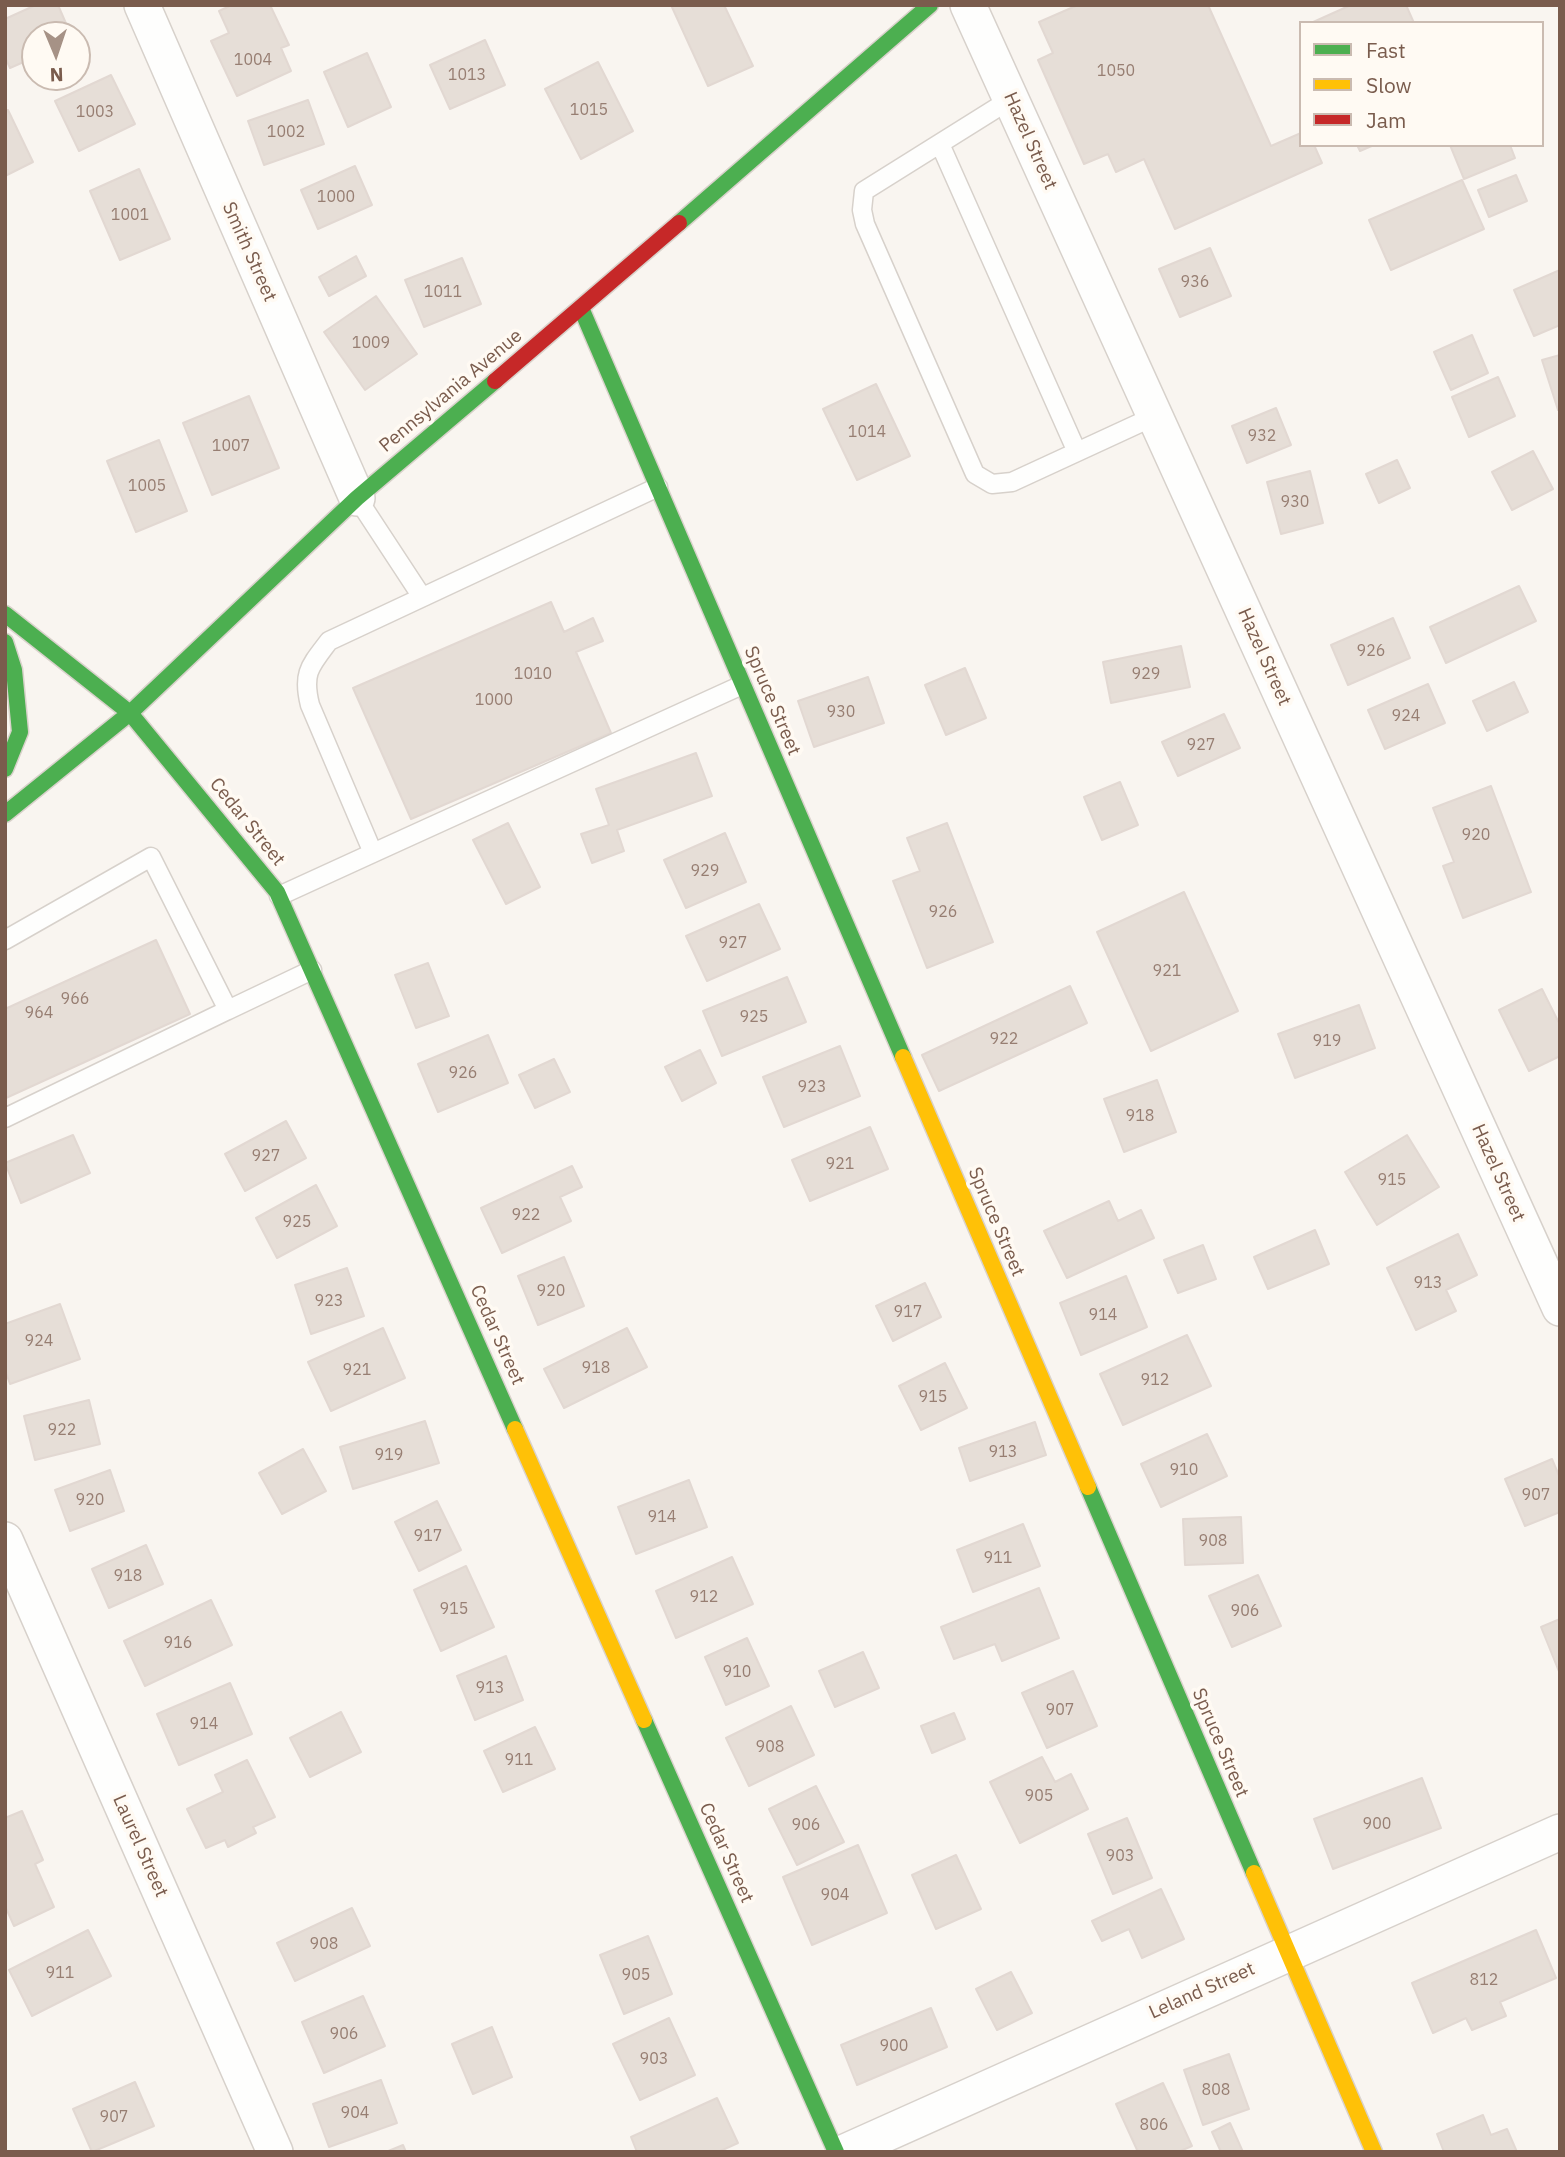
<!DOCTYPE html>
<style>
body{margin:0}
#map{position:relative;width:1565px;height:2157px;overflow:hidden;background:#f9f5f0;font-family:"IBM Plex Sans",sans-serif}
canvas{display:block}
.frame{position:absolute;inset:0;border:7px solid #7a5c4d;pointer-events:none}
.legend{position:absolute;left:1299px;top:21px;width:245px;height:126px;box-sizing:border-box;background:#fffaf3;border:2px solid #cabbb1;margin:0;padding:9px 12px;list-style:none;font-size:21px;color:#7a5c4d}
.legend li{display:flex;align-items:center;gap:14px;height:35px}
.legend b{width:35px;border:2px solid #cabbb1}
.north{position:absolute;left:21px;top:21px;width:70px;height:70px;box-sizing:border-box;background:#fffaf3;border:2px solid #cabbb1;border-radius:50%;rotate:178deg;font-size:19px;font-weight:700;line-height:28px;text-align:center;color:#7a5c4d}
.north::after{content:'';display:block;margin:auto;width:24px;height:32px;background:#a69286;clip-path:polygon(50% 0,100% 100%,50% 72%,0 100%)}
</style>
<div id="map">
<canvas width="1565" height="2157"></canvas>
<div class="frame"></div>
<ul class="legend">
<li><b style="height:9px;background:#4caf50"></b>Fast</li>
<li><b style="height:9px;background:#ffc107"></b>Slow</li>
<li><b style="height:9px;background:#c62828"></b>Jam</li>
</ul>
<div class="north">N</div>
</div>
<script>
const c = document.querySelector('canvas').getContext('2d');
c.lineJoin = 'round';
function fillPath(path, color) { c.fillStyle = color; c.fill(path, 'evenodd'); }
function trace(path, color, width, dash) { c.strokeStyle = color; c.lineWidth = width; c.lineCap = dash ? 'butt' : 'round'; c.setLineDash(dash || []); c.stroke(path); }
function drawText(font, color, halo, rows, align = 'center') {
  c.font = font + ' "IBM Plex Sans",sans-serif'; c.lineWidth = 7; c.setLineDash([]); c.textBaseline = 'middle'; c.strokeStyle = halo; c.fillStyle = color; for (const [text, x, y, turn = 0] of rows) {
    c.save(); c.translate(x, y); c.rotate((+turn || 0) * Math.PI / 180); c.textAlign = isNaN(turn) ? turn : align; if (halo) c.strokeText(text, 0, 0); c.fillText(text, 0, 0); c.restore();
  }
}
const building = new Path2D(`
 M36 5H58L71 35H35V57L10 68 5 57V19Z
 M232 5H270L289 45 281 48 291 71 237 96 211 41 229 33 219 11Z
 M671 5H724L753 66 708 86Z
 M1078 5H1208L1271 146 1301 133V145H1314L1322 163 1175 229 1144 159 1116 172 1108 154 1084 164 1038 60 1053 53 1039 22Z
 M1351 5H1406L1414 23H1311Z
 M485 40 505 85 450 109 430 65Z
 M367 53 391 107 348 127 324 72Z
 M598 62 633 131 581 159 545 89Z
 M111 75 135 124 79 151 55 101Z
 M308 100 324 144 264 165 248 121Z
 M8 110 33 162 5 176V111Z
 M1357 145H1374L1360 151Z
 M1450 145H1510L1515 158 1464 179Z
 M355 166 372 205 318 229 301 190Z
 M139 169 170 239 120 260 90 191Z
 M1516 175 1527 201 1489 217 1478 190Z
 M1462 180 1484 229 1391 270 1369 220Z
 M1210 248 1231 296 1180 317 1159 269Z
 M356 256 366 276 329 296 319 277Z
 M462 258 481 304 424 327 405 280Z
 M1560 270V325L1534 336 1514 290Z
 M376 296 417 354 365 390 324 332Z
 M1472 335 1488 373 1451 390 1434 352Z
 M1560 355V409L1558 410 1542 360Z
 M1498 377 1515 416 1469 437 1452 397Z
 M876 384 910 456 857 480 823 409Z
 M249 396 279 468 212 495 183 423Z
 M1276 408 1291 445 1247 463 1232 426Z
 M159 440 187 511 136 532 107 461Z
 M1533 451 1553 489 1512 510 1492 472Z
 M1397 460 1410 488 1379 503 1366 474Z
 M1310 471 1323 523 1281 534 1267 482Z
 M1519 586 1536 621 1446 663 1430 627Z
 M551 602 564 632 593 618 603 641 576 652 611 733 411 819 353 688Z
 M1393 618 1410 658 1348 685 1331 645Z
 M1181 646 1190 687 1111 703 1103 662Z
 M965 668 986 718 946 735 925 685Z
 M868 677 884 723 814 747 798 701Z
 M1514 682 1528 712 1487 731 1473 701Z
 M1428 684 1445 723 1385 749 1368 710Z
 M1224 714 1240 748 1178 776 1162 742Z
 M696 753 712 796 617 830 624 851 592 863 581 834 609 825 596 789Z
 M1120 782 1138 825 1102 840 1084 797Z
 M1491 786 1531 892 1463 918 1443 866 1454 862 1433 808Z
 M508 823 540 887 506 904 473 840Z
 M947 823 993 942 927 968 893 881 920 871 907 838Z
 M725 833 746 882 686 908 664 860Z
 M1184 892 1238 1011 1151 1051 1097 932Z
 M759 904 780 949 707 981 686 936Z
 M156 940 190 1014 6 1098 5 1009Z
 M428 963 449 1016 416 1028 395 975Z
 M787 977 806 1022 722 1056 703 1011Z
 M1070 986 1087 1023 939 1091 922 1055Z
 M1542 989 1560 1025V1056L1529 1071 1499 1010Z
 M1359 1005 1375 1048 1295 1078 1278 1034Z
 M488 1035 508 1083 438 1112 418 1064Z
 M840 1046 860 1096 784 1127 763 1077Z
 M700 1050 716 1083 682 1101 665 1067Z
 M554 1059 570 1092 535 1108 519 1075Z
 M1157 1080 1176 1132 1124 1152 1104 1099Z
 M286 1121 306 1158 245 1191 225 1154Z
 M870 1127 888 1169 810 1201 792 1160Z
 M73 1135 90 1173 21 1203 5 1163Z
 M1407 1135 1439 1187 1377 1225 1345 1172Z
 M572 1166 582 1187 560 1197 571 1221 502 1253 481 1208Z
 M316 1185 337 1226 277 1258 256 1218Z
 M1109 1201 1118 1221 1141 1210 1154 1238 1067 1278 1044 1231Z
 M1315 1230 1329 1264 1268 1289 1254 1257Z
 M1458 1234 1477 1275 1446 1290 1456 1311 1416 1330 1387 1268Z
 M1203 1245 1216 1279 1178 1293 1164 1260Z
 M564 1257 584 1306 538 1325 518 1276Z
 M347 1268 364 1316 311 1334 295 1285Z
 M1126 1276 1147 1327 1081 1355 1060 1303Z
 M925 1283 941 1317 893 1341 876 1306Z
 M60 1304 80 1359 10 1384 5 1370V1324Z
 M383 1328 405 1378 331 1411 308 1362Z
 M627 1328 647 1367 564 1408 544 1369Z
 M1187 1335 1211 1386 1123 1425 1100 1374Z
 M945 1363 967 1408 921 1430 899 1386Z
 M89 1400 100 1444 35 1460 24 1416Z
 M425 1421 439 1463 353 1489 340 1447Z
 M1035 1422 1046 1455 970 1481 959 1448Z
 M1207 1434 1227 1476 1161 1507 1141 1464Z
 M303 1449 326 1491 282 1514 259 1473Z
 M1552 1459 1560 1478V1512L1525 1526 1505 1479Z
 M110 1470 124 1511 70 1531 55 1490Z
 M689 1480 707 1527 636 1554 618 1507Z
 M437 1501 461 1550 419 1571 395 1522Z
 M1241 1517 1243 1563 1185 1565 1183 1519Z
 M1023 1524 1040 1566 973 1592 957 1550Z
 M146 1545 163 1584 109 1608 92 1569Z
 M732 1557 753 1604 676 1638 656 1591Z
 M466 1566 494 1627 441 1651 414 1590Z
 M1258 1575 1281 1626 1232 1647 1209 1596Z
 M1039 1588 1059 1638 1002 1661 995 1644 954 1659 941 1627Z
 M211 1600 232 1645 145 1686 124 1641Z
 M1560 1619V1674L1541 1627Z
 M747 1638 769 1686 726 1705 705 1657Z
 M863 1652 879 1688 835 1707 819 1671Z
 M506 1656 523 1700 475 1720 457 1676Z
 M1073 1671 1097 1726 1047 1748 1022 1693Z
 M230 1683 252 1734 179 1765 157 1714Z
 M791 1706 814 1755 749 1786 726 1738Z
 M341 1712 361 1752 310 1777 290 1738Z
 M954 1713 965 1739 932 1753 921 1726Z
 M535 1727 555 1769 503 1792 484 1751Z
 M1042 1757 1055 1782 1071 1774 1088 1809 1020 1843 990 1782Z
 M247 1760 275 1817 253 1827 256 1833 228 1847 225 1840 206 1848 187 1809 223 1792 215 1775Z
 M1422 1778 1441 1828 1333 1869 1314 1819Z
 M816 1786 844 1842 797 1865 769 1809Z
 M22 1811 43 1860 35 1864 54 1907 14 1926 5 1906V1818Z
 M1127 1818 1152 1878 1113 1894 1088 1834Z
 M858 1845 887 1913 812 1945 783 1877Z
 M956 1855 981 1909 936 1929 912 1875Z
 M1161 1889 1184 1939 1142 1958 1129 1929 1102 1941 1092 1921Z
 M352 1908 370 1946 295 1981 277 1943Z
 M88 1930 111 1976 32 2016 9 1970Z
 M1536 1930 1556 1978 1500 2002 1506 2016 1472 2030 1466 2018 1433 2033 1412 1983Z
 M648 1936 672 1994 624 2014 600 1955Z
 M1011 1972 1032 2013 997 2030 976 1989Z
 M363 1996 385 2046 324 2073 302 2022Z
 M931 2008 947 2047 857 2085 841 2045Z
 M669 2018 695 2075 640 2100 613 2044Z
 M492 2027 512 2077 473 2094 452 2044Z
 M1229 2054 1249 2109 1203 2125 1184 2070Z
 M381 2080 397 2123 329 2147 313 2104Z
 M135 2082 154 2126 92 2152 73 2109Z
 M1163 2083 1192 2146 1178 2152H1138L1116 2104Z
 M717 2098 738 2143 718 2152H637L631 2137Z
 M1483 2115 1491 2135 1507 2129 1517 2152H1444L1437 2134Z
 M1230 2123 1243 2152H1221L1212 2132Z
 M403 2145 406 2152H386Z`);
fillPath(building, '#e6ded7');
trace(building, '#e2d8d2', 2);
const lane = new Path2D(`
 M1011 99 864 191 862 210 865 224 975 474 992 484 1012 482 1155 416
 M940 144 1077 452
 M357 498 422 597
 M373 853 742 685
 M279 896 373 853 310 705C302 673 310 666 329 641L658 487
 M5 940 151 857 228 1010 312 970
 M5 1118 228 1010`);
const street = new Path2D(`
 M142 5 357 498
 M968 5 1560 1308
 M5 1540 275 2152
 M845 2152 1560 1832`);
const fast = new Path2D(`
 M679 223 930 5
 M581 308 903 1057
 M5 614 130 713 277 892 515 1429
 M5 642 14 670 20 732 5 769
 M5 814 130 713 357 498 495 381
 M1088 1487 1254 1873
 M644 1720 836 2152`);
const slow = new Path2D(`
 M903 1057 1088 1487
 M515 1429 644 1720
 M1254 1873 1374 2152`);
const jam = new Path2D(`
 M495 381 679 223`);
trace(lane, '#d7d1cb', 21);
trace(street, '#d7d1cb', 38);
trace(fast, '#d9d2cb', 19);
trace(slow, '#d9d2cb', 19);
trace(jam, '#d9d2cb', 19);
trace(lane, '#fefefd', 18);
trace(street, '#fefefd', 35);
trace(fast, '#4caf50', 16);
trace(slow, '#ffc107', 16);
trace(jam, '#c62828', 16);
drawText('16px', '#977e72', null, [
 ["1004",253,60],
 ["1050",1116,71],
 ["1013",467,75],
 ["1015",589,110],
 ["1003",95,112],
 ["1002",286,132],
 ["1000",336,197],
 ["1001",130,215],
 ["936",1195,282],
 ["1011",443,292],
 ["1009",371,343],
 ["1014",867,432],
 ["932",1262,436],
 ["1007",231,446],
 ["1005",147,486],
 ["930",1295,502],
 ["926",1371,651],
 ["1010",533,674],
 ["929",1146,674],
 ["1000",494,700],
 ["930",841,712],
 ["924",1406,716],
 ["927",1201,745],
 ["920",1476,835],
 ["929",705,871],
 ["926",943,912],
 ["927",733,943],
 ["921",1167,971],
 ["966",75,999],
 ["964",39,1013],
 ["925",754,1017],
 ["922",1004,1039],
 ["919",1327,1041],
 ["926",463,1073],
 ["923",812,1087],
 ["918",1140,1116],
 ["927",266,1156],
 ["921",840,1164],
 ["915",1392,1180],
 ["922",526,1215],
 ["925",297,1222],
 ["913",1428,1283],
 ["920",551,1291],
 ["923",329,1301],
 ["917",908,1312],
 ["914",1103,1315],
 ["924",39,1341],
 ["918",596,1368],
 ["921",357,1370],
 ["912",1155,1380],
 ["915",933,1397],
 ["922",62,1430],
 ["913",1003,1452],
 ["919",389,1455],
 ["910",1184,1470],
 ["907",1536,1495],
 ["920",90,1500],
 ["914",662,1517],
 ["917",428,1536],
 ["908",1213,1541],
 ["911",998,1558],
 ["918",128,1576],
 ["912",704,1597],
 ["915",454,1609],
 ["906",1245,1611],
 ["916",178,1643],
 ["910",737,1672],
 ["913",490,1688],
 ["907",1060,1710],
 ["914",204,1724],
 ["908",770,1747],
 ["911",519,1760],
 ["905",1039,1796],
 ["900",1377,1824],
 ["906",806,1825],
 ["903",1120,1856],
 ["904",835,1895],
 ["908",324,1944],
 ["911",60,1973],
 ["905",636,1975],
 ["812",1484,1980],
 ["906",344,2034],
 ["900",894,2046],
 ["903",654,2059],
 ["808",1216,2090],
 ["904",355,2113],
 ["907",114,2117],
 ["806",1154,2125]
]);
drawText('19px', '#7a5c4d', '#fffaf3', [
 ["Hazel Street",1030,141,66],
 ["Smith Street",249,252,66],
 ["Pennsylvania Avenue",451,391,-40],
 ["Hazel Street",1264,657,66],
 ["Spruce Street",772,701,67],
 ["Cedar Street",247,822,51],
 ["Hazel Street",1498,1173,66],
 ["Spruce Street",996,1222,67],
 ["Cedar Street",497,1335,66],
 ["Spruce Street",1220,1743,67],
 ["Laurel Street",140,1846,66],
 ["Cedar Street",726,1853,66],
 ["Leland Street",1202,1991,-24]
]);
</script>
